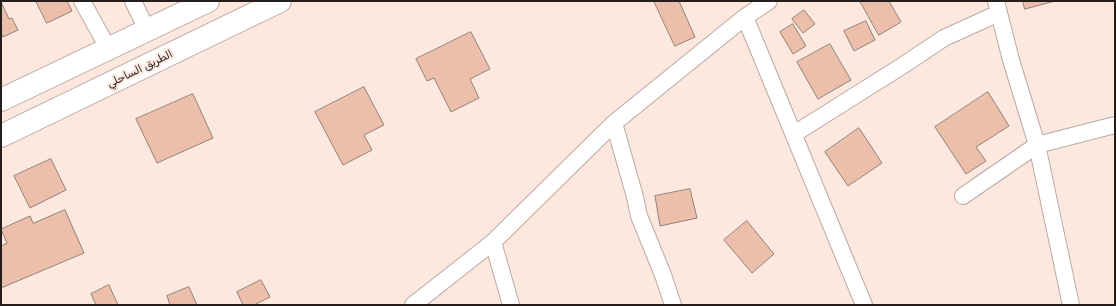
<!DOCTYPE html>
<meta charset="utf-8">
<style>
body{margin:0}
#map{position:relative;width:1116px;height:306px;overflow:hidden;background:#fce8df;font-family:Rubik,sans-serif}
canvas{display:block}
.frame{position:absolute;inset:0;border:2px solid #251e1b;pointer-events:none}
</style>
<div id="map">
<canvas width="1116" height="306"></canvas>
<div class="frame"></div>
</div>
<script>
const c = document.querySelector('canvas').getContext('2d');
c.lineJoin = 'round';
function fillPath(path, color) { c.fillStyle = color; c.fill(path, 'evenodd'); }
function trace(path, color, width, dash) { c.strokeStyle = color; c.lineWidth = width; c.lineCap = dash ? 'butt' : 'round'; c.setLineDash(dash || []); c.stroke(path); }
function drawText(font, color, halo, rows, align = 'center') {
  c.font = font + ' Rubik,"Noto Naskh Arabic",sans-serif'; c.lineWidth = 4; c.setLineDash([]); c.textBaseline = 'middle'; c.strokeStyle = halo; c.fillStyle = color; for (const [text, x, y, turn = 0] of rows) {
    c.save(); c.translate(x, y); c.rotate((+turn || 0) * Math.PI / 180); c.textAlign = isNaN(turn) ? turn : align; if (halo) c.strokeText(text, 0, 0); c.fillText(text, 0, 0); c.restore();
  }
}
const building = new Path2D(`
 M36 1H67L72 11 47 23Z
 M654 1H679L695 37 675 46Z
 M860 1H889L901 22 879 35Z
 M1023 1H1055L1025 9Z
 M2 4 9 19 12 18 18 30 3 37 1 33V5Z
 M804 10 815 24 803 33 792 19Z
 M866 21 875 40 854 51 844 31Z
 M793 24 806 46 793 54 780 32Z
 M471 32 490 69 470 79 479 98 451 112 434 78 427 81 416 59Z
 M830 44 851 80 818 99 797 62Z
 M364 87 384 125 364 135 372 150 343 165 315 112Z
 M988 92 1009 126 976 147 986 161 966 174 935 127Z
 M193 94 213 138 157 163 136 119Z
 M859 128 882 163 848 186 825 152Z
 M51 159 66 190 30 208 14 176Z
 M690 189 697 218 660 226 655 196Z
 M65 210 84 253 1 288V246L7 243 1 229 30 216 33 223Z
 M747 221 774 254 752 273 724 240Z
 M261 280 270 297 254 305H243L237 292Z
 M109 285 118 305H96L91 294Z
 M189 287 197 305H170L167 296Z`);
fillPath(building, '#ebbfa9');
trace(building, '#938179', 1);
const minor = new Path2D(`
 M82 1 108 48
 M133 1 147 30
 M996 1 1011 60 1037 145 1115 125
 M745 17 864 305
 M614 123 635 197 639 216 663 275 673 305
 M794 134 902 66 944 38 999 13
 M963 196 1037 145 1071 305
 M493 242 511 305
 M413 305 493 242 614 123 745 17 769 1`);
const trunk = new Path2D(`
 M1 100 208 1
 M1 136 280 1`);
trace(minor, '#bca9a1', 18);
trace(trunk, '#bca9a1', 24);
trace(minor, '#fff', 16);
trace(trunk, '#fff', 22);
drawText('11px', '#251e1b', '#fce8df', [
 ["الطريق الساحلي",140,69,-26]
]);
</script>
